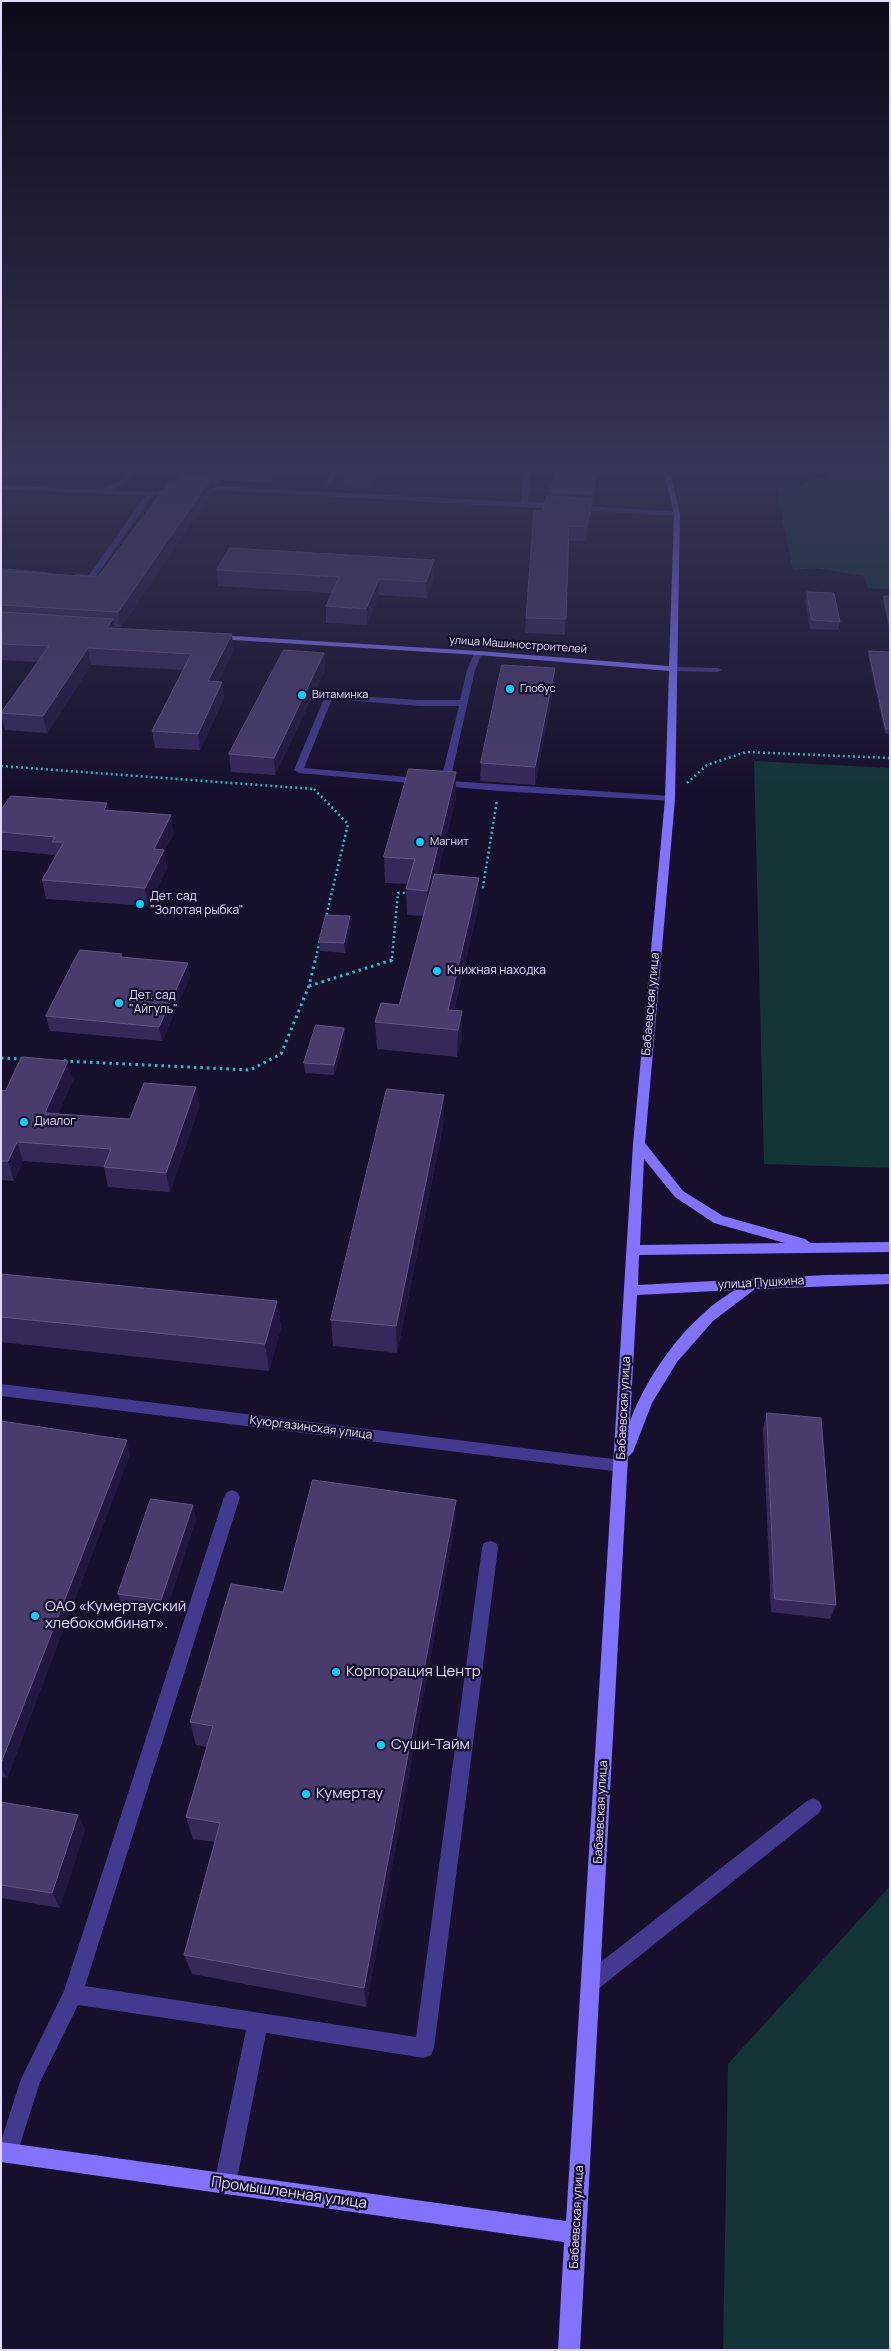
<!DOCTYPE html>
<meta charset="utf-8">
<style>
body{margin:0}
#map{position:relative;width:891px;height:2351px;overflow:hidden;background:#17102c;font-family:Manrope,sans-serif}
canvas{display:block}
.frame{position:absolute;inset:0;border:2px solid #e3dbff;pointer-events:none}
</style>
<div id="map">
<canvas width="891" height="2351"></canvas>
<div class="frame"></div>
</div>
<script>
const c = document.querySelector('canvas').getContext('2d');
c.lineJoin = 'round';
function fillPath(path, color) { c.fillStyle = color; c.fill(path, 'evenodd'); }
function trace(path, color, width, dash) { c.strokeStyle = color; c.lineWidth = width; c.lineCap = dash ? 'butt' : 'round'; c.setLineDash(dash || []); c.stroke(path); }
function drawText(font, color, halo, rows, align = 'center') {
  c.font = font + ' Manrope,sans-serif'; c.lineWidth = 4.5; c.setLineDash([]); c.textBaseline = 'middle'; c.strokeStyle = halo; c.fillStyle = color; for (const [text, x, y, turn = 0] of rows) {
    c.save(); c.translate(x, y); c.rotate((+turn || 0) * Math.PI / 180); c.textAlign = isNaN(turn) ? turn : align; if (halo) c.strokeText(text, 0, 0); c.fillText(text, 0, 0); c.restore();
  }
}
fillPath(new Path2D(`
 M842 468H890V589L868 588 864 576 816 568 793 570 776 488H797L813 477 828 478 829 471 842 472Z
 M754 761 890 768V1168L764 1164Z
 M890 1886V2350H723L728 2064Z`), '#133537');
trace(new Path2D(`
 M1 766 314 789
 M687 783 707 765 746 752 890 758
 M314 789 348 824 326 917
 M477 888 483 887 497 800
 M316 958 320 940
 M392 958 398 893H409`), '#2ac0c4', 2.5, [2, 3]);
trace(new Path2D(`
 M309 986 392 960V957
 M1 1058 23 1059
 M64 1061 250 1070 281 1054 309 986 316 957`), '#2ac0c4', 3, [2.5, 4]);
fillPath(new Path2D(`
 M135 468H142L127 481 111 490 150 492 178 488 181 490 152 496 94 579H91L72 576 76 574 89 575 145 496 1 489V485L102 490 123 479Z
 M332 468H338L332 483 329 485 326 483Z
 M524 468H530L528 502 677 512 680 514 677 516 197 489 194 487 197 485 521 502Z
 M1 568 46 572 50 574 46 576 1 572Z
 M475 651 482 653 475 670 450 781 670 796 675 799 673 801 499 791 299 773 294 770 326 694 419 700H460L467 670ZM332 699 419 706H459L441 780 304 768Z
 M670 667 718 668 722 670 718 672 673 671 669 669Z
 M232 1490 237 1492 240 1497 85 1986 416 2037 482 1548 484 1543 490 1541 496 1543 498 1548 434 2048 431 2055 424 2058 266 2033 236 2184 232 2191 225 2195 218 2191 214 2184 246 2030 78 2005 40 2082 15 2160 8 2163 1 2161V2141L21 2079 64 1991 224 1497 227 1492Z
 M813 1798 819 1801 822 1807 819 1813 598 1989 591 1992 584 1989 581 1982 584 1975 807 1801Z`), '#43398e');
fillPath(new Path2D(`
 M1 1384 621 1460 626 1462 628 1466 626 1470 621 1472 1 1396Z`), '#43398e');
fillPath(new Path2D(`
 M663 468H669L680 514 675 799 645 1143 683 1191 723 1216 805 1239 811 1243 890 1242V1252L639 1255 638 1285 826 1275 890 1274V1284L755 1289 713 1321 677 1362 652 1403 633 1452 628 1457 580 2350H558L564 2242 1 2162V2142L566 2221 633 1144 665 799 669 671 478 655 217 639 213 637 217 635 478 651 669 666 674 514ZM644 1159 675 1197 714 1223 785 1243 640 1245ZM735 1290C724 1297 713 1304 704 1313 672 1341 645 1382 630 1421L637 1295Z`), '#8272ff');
fillPath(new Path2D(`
 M177 468H282L273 483 221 480 219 484H213V492L121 627H114V628L233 650 218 682H222L224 698 200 750 155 748 152 731 183 670 91 665 47 733 5 730 1 713 38 662 1 660V571L98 577 178 479Z
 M382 468 371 489 344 487 343 475Z
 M598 468 592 506H591L586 541H568L565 635 525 633 526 618 542 511 550 496V492Z
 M434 560V576L427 598 379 595 367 625 326 623V606L332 593 218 586 217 570Z
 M807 592 840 622 838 630 810 629 805 601Z
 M884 596H890V635L883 600Z
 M869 651 890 652V734H885L868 655Z
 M324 653 325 670 275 775 231 772 229 754Z
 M555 668 554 685 535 785 480 781 481 763Z
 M456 797 437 875 479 904 454 1010 462 1037 457 1057 377 1049 375 1022 399 1005 424 916 407 915 406 889 408 884 385 883 384 857Z
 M1 810H109L174 833 164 852 167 868 148 906 46 899 42 880 55 858V855L1 850Z
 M351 926 345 953 320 951 319 942Z
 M122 954V957L188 963 190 977 162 1041 50 1031 46 1016Z
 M344 1028 345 1038 334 1075 305 1073 304 1063Z
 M73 1080 58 1114 130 1119 196 1087 199 1107 170 1192 108 1187 104 1167 23 1161 14 1181 1 1180V1090L5 1091Z
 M444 1121 397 1353 333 1346 331 1320Z
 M1 1274 277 1301 281 1328 269 1371 1 1342Z
 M767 1413 836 1605 830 1619 771 1612 763 1428Z
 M1 1421 130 1454 7 1778 1 1777Z
 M193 1505 196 1519 165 1614 122 1608 118 1594Z
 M455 1525 366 2007 192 1974 184 1955 215 1842 193 1839 186 1817 207 1747 196 1745 190 1722 283 1592Z
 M1 1802 78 1815 85 1830 60 1908 1 1898Z`), '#37285a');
fillPath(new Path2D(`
 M177 468H198L200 483 179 486Z
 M217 468H220L221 480 219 484Z
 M272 468H282L273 483Z
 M375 468H382L371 489V477Z
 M597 468H598L592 506 593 494Z
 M212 477 213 492 121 627 118 612Z
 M592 499 591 513 586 541 587 527Z
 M434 560V576L427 598 426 582Z
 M379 579V595L367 625 366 609Z
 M113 619 116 635 107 628Z
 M232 634 233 650 210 698 208 681Z
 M88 648 91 665 47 733 43 716Z
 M324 653 325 670 275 775 274 758Z
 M555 668 554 685 535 785V767Z
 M222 682 224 698 200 750 198 734Z
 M456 772V797L428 917 427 891Z
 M107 803 111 821 104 810Z
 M171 815 174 833 164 852 167 868 148 906 145 888 154 849Z
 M479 878V904L449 1029 448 1010Z
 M350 916 351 926 345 953 344 943Z
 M188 963 190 977 162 1041 159 1027Z
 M462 1011V1037L457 1057 458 1030Z
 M344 1028 345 1038 334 1075V1065Z
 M68 1061 73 1080 50 1132 45 1113Z
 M196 1087 199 1107 170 1192 166 1173Z
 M444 1095V1121L397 1353 396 1326Z
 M17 1142 23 1161 14 1181 8 1161Z
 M277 1301 281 1328 269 1371 265 1344Z
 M127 1440 130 1454 7 1778 1 1768V1763Z
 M456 1500 455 1525 366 2007 364 1988Z
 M193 1505 196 1519 165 1614 161 1600Z
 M78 1815 85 1830 60 1908 52 1893Z`), '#221740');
const building = new Path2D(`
 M347 468H375L371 477 343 475Z
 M558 468H597L593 494 550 492Z
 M198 477H212L118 612 1 605V571L98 577 170 481Z
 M547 496 592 499 587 527 569 526 566 619 526 618 534 510 542 511Z
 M230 548 434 560 426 582 379 579 366 609 326 606 339 577 217 570Z
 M807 592 834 593 840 622 812 620Z
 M884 596H890V626Z
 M1 612 113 619 107 628 232 634 208 681 222 682 198 734 152 731 191 654 88 648 43 716 1 713 49 646 1 644Z
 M284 650 324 653 274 758 229 754Z
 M869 651 890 652V729H886Z
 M502 665 555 668 535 767 481 763Z
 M409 769 456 772 427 891 406 889 415 859 384 857Z
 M11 796 107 803 104 810 171 815 154 849 164 850 145 888 42 880 64 842H52L55 837 1 832V810Z
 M435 874 479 878 448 1010 462 1011 458 1030 375 1022 381 1003 399 1005Z
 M326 915 350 916 344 943 319 942Z
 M80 950 122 954 120 957 188 963 159 1027 46 1016Z
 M316 1025 344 1028 334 1065 304 1063Z
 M22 1057 68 1061 45 1113 130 1119 144 1083 196 1087 166 1173 104 1167 111 1149 17 1142 8 1161H1V1090L5 1091Z
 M387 1089 444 1095 396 1326 331 1320Z
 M1 1274 277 1301 265 1344 1 1317Z
 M767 1413 821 1418 836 1605 775 1599Z
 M1 1421 127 1440 1 1763Z
 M313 1480 456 1500 364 1988 184 1955 220 1823 186 1817 213 1726 190 1722 231 1584 283 1592Z
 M151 1499 193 1505 161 1600 118 1594Z
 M1 1802 78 1815 52 1893 1 1885Z`);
fillPath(building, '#493c6c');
trace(building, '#625583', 1);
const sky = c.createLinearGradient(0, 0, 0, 797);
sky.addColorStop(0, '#0d0918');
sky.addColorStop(0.59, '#363756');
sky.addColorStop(1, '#36375600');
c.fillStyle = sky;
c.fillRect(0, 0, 891, 797);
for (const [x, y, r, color] of [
 [510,689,5,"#07d1ff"],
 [302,695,5,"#07d1ff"],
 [420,842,5,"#07d1ff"],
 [140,904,5,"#07d1ff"],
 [437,971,5,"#07d1ff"],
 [119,1003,5,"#07d1ff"],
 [24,1122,5,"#07d1ff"],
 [35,1616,5,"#07d1ff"],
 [336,1672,5,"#07d1ff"],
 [381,1745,5,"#07d1ff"],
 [306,1794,5,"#07d1ff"]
]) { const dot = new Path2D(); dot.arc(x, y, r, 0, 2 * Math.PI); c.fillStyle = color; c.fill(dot); trace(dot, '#17102c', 2); }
drawText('11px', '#e3dbff', '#17102c', [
 ["улица Машиностроителей",518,645,4]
]);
drawText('11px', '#e3dbff', '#17102c', [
 ["Глобус",520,689],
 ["Витаминка",312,695],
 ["Магнит",430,842]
], 'left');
drawText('12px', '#e3dbff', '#17102c', [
 ["Дет. сад",150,897],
 ["\"Золотая рыбка\"",150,911],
 ["Книжная находка",447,971],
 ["Дет. сад",129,996],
 ["\"Айгуль\"",129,1010],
 ["Диалог",34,1122]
], 'left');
drawText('12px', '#e3dbff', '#17102c', [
 ["Бабаевская улица",651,1004,-85],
 ["улица Пушкина",761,1283,-3],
 ["Бабаевская улица",624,1408,-87],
 ["Куюргазинская улица",311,1428,7],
 ["Бабаевская улица",601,1812,-87],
 ["Бабаевская улица",577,2217,-87]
]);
drawText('15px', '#e3dbff', '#17102c', [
 ["ОАО «Кумертауский",45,1607],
 ["хлебокомбинат».",45,1624],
 ["Корпорация Центр",346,1672],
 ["Суши-Тайм",391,1745],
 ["Кумертау",316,1794]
], 'left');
drawText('15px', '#e3dbff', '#17102c', [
 ["Промышленная улица",289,2193,8]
]);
</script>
